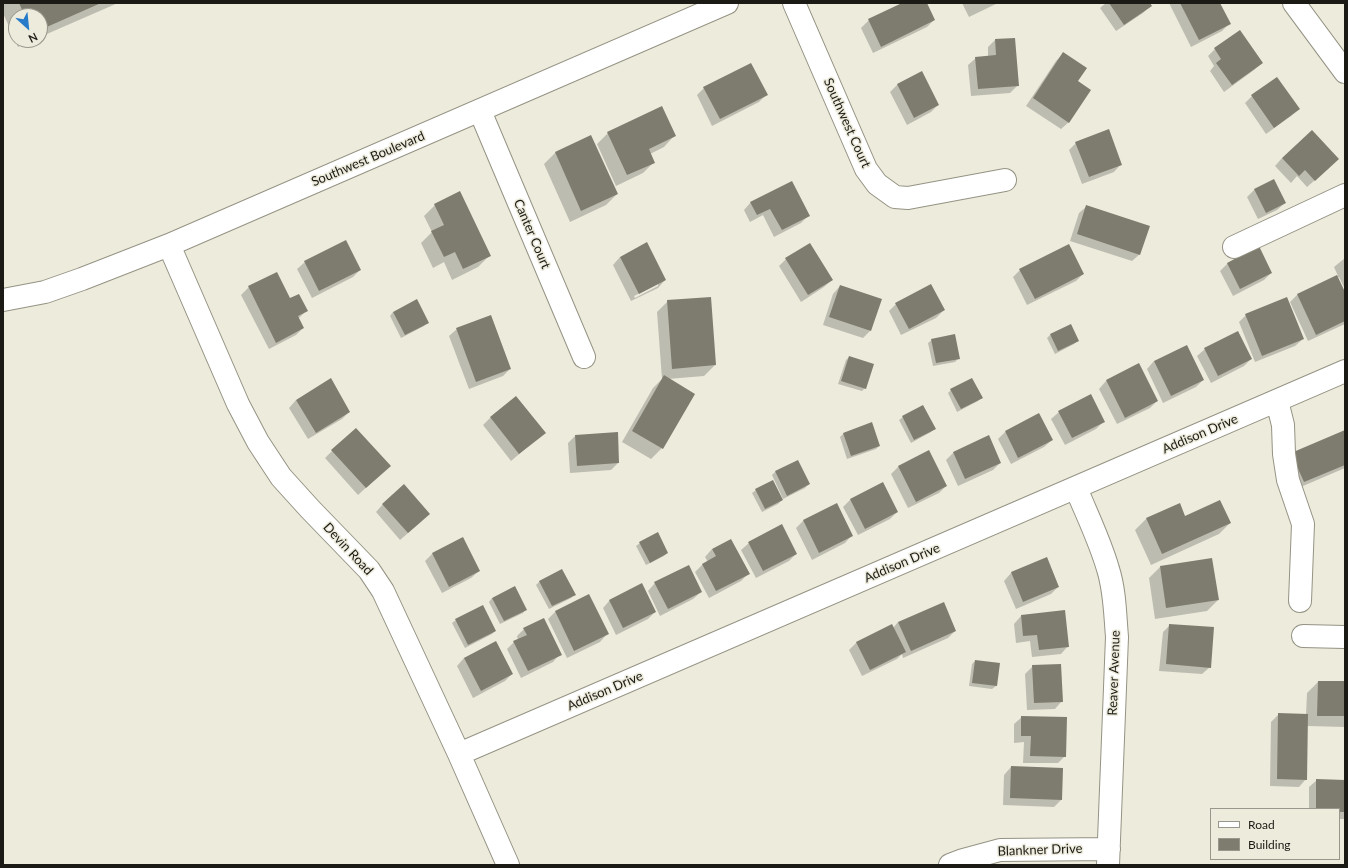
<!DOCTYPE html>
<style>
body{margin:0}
#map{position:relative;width:1348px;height:868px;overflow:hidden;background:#edebdc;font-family:Lato,sans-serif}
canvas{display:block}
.frame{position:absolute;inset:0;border:4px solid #1b1a15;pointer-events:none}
.legend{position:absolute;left:1210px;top:808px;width:130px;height:52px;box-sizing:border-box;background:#edebdc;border:1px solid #99978c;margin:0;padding:5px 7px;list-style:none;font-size:12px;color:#1b1a15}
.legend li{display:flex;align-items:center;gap:8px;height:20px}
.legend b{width:20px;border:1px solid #99978c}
.north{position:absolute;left:8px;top:8px;width:40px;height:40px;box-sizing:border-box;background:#edebdc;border:1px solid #99978c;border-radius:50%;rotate:153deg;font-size:11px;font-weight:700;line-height:16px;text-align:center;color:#1b1a15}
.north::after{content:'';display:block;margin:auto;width:14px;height:18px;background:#287bc9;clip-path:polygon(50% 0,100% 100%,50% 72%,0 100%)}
</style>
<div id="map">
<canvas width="1348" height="868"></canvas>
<div class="frame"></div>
<ul class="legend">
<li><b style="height:5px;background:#fff"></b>Road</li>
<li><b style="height:11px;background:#7e7c6e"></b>Building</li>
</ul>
<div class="north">N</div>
</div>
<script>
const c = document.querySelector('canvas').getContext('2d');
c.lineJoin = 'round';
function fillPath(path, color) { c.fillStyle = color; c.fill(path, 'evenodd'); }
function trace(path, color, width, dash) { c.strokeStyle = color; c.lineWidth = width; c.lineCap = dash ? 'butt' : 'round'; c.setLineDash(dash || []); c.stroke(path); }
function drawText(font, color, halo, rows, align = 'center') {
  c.font = font + ' Lato,sans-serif'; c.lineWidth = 3; c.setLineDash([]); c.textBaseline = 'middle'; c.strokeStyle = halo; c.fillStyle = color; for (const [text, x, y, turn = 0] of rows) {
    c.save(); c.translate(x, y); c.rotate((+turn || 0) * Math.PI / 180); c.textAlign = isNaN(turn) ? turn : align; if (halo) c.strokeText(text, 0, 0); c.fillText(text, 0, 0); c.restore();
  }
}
fillPath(new Path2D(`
 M3 3H118L40 37V16H16V40H33L18 47 3 13Z
 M904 3H926L934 20 927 27 873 53 861 28 869 20Z
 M962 3H998L969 17Z
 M1106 3H1148L1150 6 1143 13 1116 31 1100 8Z
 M1169 3H1219L1230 23 1222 31 1191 47Z
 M1014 39 1017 86 1010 93 971 96 968 65 976 58 988 57V47L995 40Z
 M1215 49 1262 63 1254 70 1224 92 1210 71 1214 66 1208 56Z
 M1064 53 1077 81 1069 122 1061 129 1026 106 1056 61Z
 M922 73 938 105 931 112 907 125 890 92 897 85Z
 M704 88 766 95 759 102 712 126 697 95Z
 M1252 96 1298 109 1291 116 1266 134 1245 103Z
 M608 133 674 136 664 147 650 154 654 162 643 173 616 186 597 144Z
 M591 137 617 194 606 205 570 222 544 164 555 153Z
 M1076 143 1121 164 1114 172 1082 184 1069 150Z
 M1282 158 1330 167 1307 187 1297 176 1291 183 1275 166Z
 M1273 180 1285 203 1277 210 1258 219 1247 197 1254 190Z
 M751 202 808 216 801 223 774 237 763 215 750 222 744 210Z
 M435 205 489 256 478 267 452 280 444 262 433 268 421 243 432 232 424 216Z
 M1087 206 1140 254 1132 261 1070 241 1079 213Z
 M1258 248 1271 273 1264 280 1233 296 1220 271 1227 264Z
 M620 257 665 280 658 288 631 301 613 265ZM658 284V286L635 298 634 296Z
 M1345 258V289L1339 277 1337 278 1345 294V324L1308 341 1290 302 1297 295 1338 276 1334 267Z
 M786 259 832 280 824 287 801 302 779 266Z
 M305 262 360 270 353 277 312 298 297 269Z
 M1020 270 1083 274 1076 281 1027 305 1013 277Z
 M840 286 870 331 863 338 823 325 833 294Z
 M249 287 290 299 306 311 298 319 303 328 296 335 269 349 241 295Z
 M668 301 715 365 704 376 668 379 662 448 651 459 622 442 653 388 662 379 657 312Z
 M896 304 944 310 936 318 901 335 889 311Z
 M393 312 427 322 424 326 401 338 390 316Z
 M1246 315 1303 339 1295 346 1255 362 1239 322Z
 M457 329 510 369 503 376 469 389 449 336Z
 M1050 335 1078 341 1074 344 1055 354 1047 338Z
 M932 340 959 358 955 362 933 366 928 343Z
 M1205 349 1251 359 1244 366 1211 383 1197 356Z
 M849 357 865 388 862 391 838 384 846 360Z
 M1154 361 1203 380 1196 387 1163 403 1147 369Z
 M1139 365 1157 401 1150 408 1117 424 1099 389 1106 381Z
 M951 390 981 397 978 401 957 412 948 393Z
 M516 398 544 433 511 461 483 425 490 418Z
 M296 400 349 412 342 419 308 439 289 408Z
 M1059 412 1103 422 1096 429 1065 445 1051 419Z
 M1039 415 1052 440 1044 447 1011 464 998 439 1005 432Z
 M903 417 934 429 931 432 911 443 899 420Z
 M871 424 879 446 876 449 847 459 840 437 843 434Z
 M1345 432V468L1296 489 1284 461Z
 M575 436 618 463 611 470 570 473 568 443Z
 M988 437 1000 463 993 470 958 486 946 460 953 453Z
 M332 451 382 473 358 495 325 458Z
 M929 452 946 486 939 493 908 508 891 474 898 467Z
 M797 461 809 484 805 488 783 499 772 475 775 472Z
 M756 490 782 500 778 504 762 512 752 493Z
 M851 499 897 512 890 519 858 535 843 507Z
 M383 504 422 521 400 540 376 512Z
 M836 504 852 535 845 543 812 560 796 528 803 521Z
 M1179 504 1185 517 1230 523 1219 534 1151 565 1135 530 1146 519Z
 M462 538 479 571 471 578 442 593 425 561 432 554Z
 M640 543 667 553 664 556 646 565 636 546Z
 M749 543 796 554 789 561 756 578 741 550Z
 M712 549 748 574 741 581 709 598 695 572 703 564 708 562 705 557Z
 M1046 559 1058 587 1051 594 1016 609 1004 581 1011 573Z
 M1160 567 1218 600 1207 611 1155 619 1149 578Z
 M540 581 574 594 571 598 549 609 536 585Z
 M655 583 701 592 693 599 660 616 648 591Z
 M492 598 526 609 523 613 500 624 489 602Z
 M610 600 655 612 648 619 616 635 603 608Z
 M556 611 607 634 600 642 567 658 548 619Z
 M1021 616 1068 646 1061 654 1032 657 1030 641 1016 643 1014 624Z
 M456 620 495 631 492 634 465 648 452 623Z
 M898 622 955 631 948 638 903 658 902 654 897 659 862 676 849 650 857 642 893 628Z
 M1170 625 1210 667 1202 674 1159 671 1163 632Z
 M524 629 560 654 553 662 521 678 507 649 514 642 518 640 517 636Z
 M496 642 512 674 505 681 473 698 457 666 464 658Z
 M975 661 996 686 992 689 969 686 972 664Z
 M1033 666 1062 701 1055 709 1027 710 1025 674Z
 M1318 682H1345V727L1307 726 1306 779 1299 787 1270 786 1271 722 1279 714 1306 715 1307 693Z
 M1022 717 1065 756 1058 763H1023L1024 742 1014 743V724Z
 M1011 767 1061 800 1054 807 1003 805 1004 775Z
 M1317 780H1345V819H1339V809H1309V787Z`), '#0003');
fillPath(new Path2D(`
 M19 3H101L40 30V16H25Z
 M902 3H927L935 20 881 47 868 19Z
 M1109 3H1150L1152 6 1124 25Z
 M1180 3H1220L1231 24 1199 40Z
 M1240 30 1263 63 1232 85 1216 63 1221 59 1214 48Z
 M1015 38 1019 86 978 89 975 57 996 55 995 39Z
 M1063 52 1087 68 1078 81 1091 90 1069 123 1033 98Z
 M751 63 768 95 720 119 703 87Z
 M922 71 939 105 914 118 897 84Z
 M1277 77 1300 109 1274 128 1251 95Z
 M662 106 676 136 649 149 655 163 627 175 607 132Z
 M1109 129 1122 165 1089 177 1075 142Z
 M1312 130 1339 159 1315 181 1305 170 1299 176 1282 158Z
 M591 135 618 194 581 211 555 152Z
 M1274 179 1286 203 1266 213 1254 189Z
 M792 181 810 216 782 230 770 209 757 215 750 202Z
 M460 191 491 256 463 269 455 252 444 257 431 231 444 225 434 204Z
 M1086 205 1150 226 1140 255 1077 234Z
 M346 240 361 270 319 291 304 261Z
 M647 242 666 280 639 294 620 257Z
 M810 243 833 280 808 295 785 258Z
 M1069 244 1084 274 1035 299 1019 269Z
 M1259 246 1272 273 1240 289 1227 263Z
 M277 272 290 298 299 294 308 311 298 316 304 328 276 343 248 286Z
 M1337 275 1345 292V321L1316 335 1297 294Z
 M931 284 945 310 909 329 895 303Z
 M840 285 882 299 871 331 829 317Z
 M711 297 716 365 672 369 667 300Z
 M1287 297 1304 339 1262 356 1245 314Z
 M417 299 429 323 405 335 393 312Z
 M491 315 511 369 476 382 456 328Z
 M1071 324 1079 341 1058 351 1050 334Z
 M1238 331 1252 359 1218 376 1204 348Z
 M955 334 960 359 936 363 931 339Z
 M1187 345 1204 380 1171 396 1154 361Z
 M849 356 874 364 866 389 841 381Z
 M1139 363 1158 401 1125 418 1106 380Z
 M664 375 695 394 663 449 632 431Z
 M331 378 350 412 316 433 296 400Z
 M972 378 983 398 961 409 950 389Z
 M1091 394 1105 422 1072 438 1058 411Z
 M516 396 546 433 519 454 490 417Z
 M923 405 936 429 914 440 902 416Z
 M1039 413 1053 440 1018 458 1005 431Z
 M872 422 880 446 851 456 843 433Z
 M356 428 391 466 366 488 331 450Z
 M1345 430V465L1304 482 1291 453Z
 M618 432 619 463 577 466 575 435Z
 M989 435 1001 463 965 479 953 452Z
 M929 450 947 486 916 502 898 466Z
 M798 460 810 484 787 496 775 471Z
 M773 480 783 500 765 509 755 489Z
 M883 482 898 512 865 529 850 499Z
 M404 484 430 514 408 533 382 504Z
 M1220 500 1231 523 1162 554 1146 518 1180 503 1185 516Z
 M837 503 853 536 819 553 803 520Z
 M782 524 797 554 763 571 748 542Z
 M658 532 668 553 650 563 639 542Z
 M463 537 480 571 449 587 432 553Z
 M731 539 750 574 716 591 702 564 716 556 712 549Z
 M1047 557 1059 587 1023 602 1011 572Z
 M1212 558 1219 600 1166 608 1160 566Z
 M689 565 702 592 668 609 654 582Z
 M562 569 576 595 552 606 539 581Z
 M642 583 656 612 623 628 609 600Z
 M515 586 527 610 504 621 492 598Z
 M589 594 609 634 574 651 555 611Z
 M944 602 956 631 911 651 898 622Z
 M483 605 496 631 468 645 455 619Z
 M1065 610 1069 647 1039 650 1037 635 1023 636 1021 615Z
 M544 618 562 655 528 671 513 641 527 635 523 628Z
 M892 624 906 652 870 670 856 642Z
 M1169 624 1214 627 1211 668 1166 664Z
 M496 641 513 674 481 691 464 658Z
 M975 660 1000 663 997 686 972 683Z
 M1061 664 1063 702 1034 703 1032 665Z
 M1318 681H1345V716H1317Z
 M1278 713 1308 714 1307 780 1277 779Z
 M1021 716 1067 717 1066 757 1030 756 1031 736H1021Z
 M1011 766 1063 768 1062 800 1010 798Z
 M1316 779 1345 780V812H1339V809H1316Z`), '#7e7c6e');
const minor = new Path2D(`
 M794 3 866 169 877 184 895 197 908 198 1005 180
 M1294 3 1345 72
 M480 111 584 357
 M169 245 238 404 258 442 281 477 310 509 369 570 383 591 459 754 508 865
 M1234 247 1345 195
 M3 300 45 292 82 279 169 245 727 3
 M1277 401 1283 425 1284 454 1288 480 1303 524 1300 601
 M1076 488C1087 515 1100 541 1108 569 1115 591 1115 614 1117 637L1108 865
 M1303 636 1345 637
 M459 754 1345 371
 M950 865 963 860 1000 850 1109 849`);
trace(minor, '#959384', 24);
trace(minor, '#fff', 22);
drawText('13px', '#1b1a15', '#edebdc', [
 ["Southwest Court",847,123,66],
 ["Southwest Boulevard",368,159,-23],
 ["Canter Court",532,234,67],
 ["Addison Drive",1200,434,-23],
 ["Devin Road",348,549,47],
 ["Addison Drive",902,563,-23],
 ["Reaver Avenue",1114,673,-88],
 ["Addison Drive",605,691,-23],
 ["Blankner Drive",1040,850,-2]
]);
</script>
